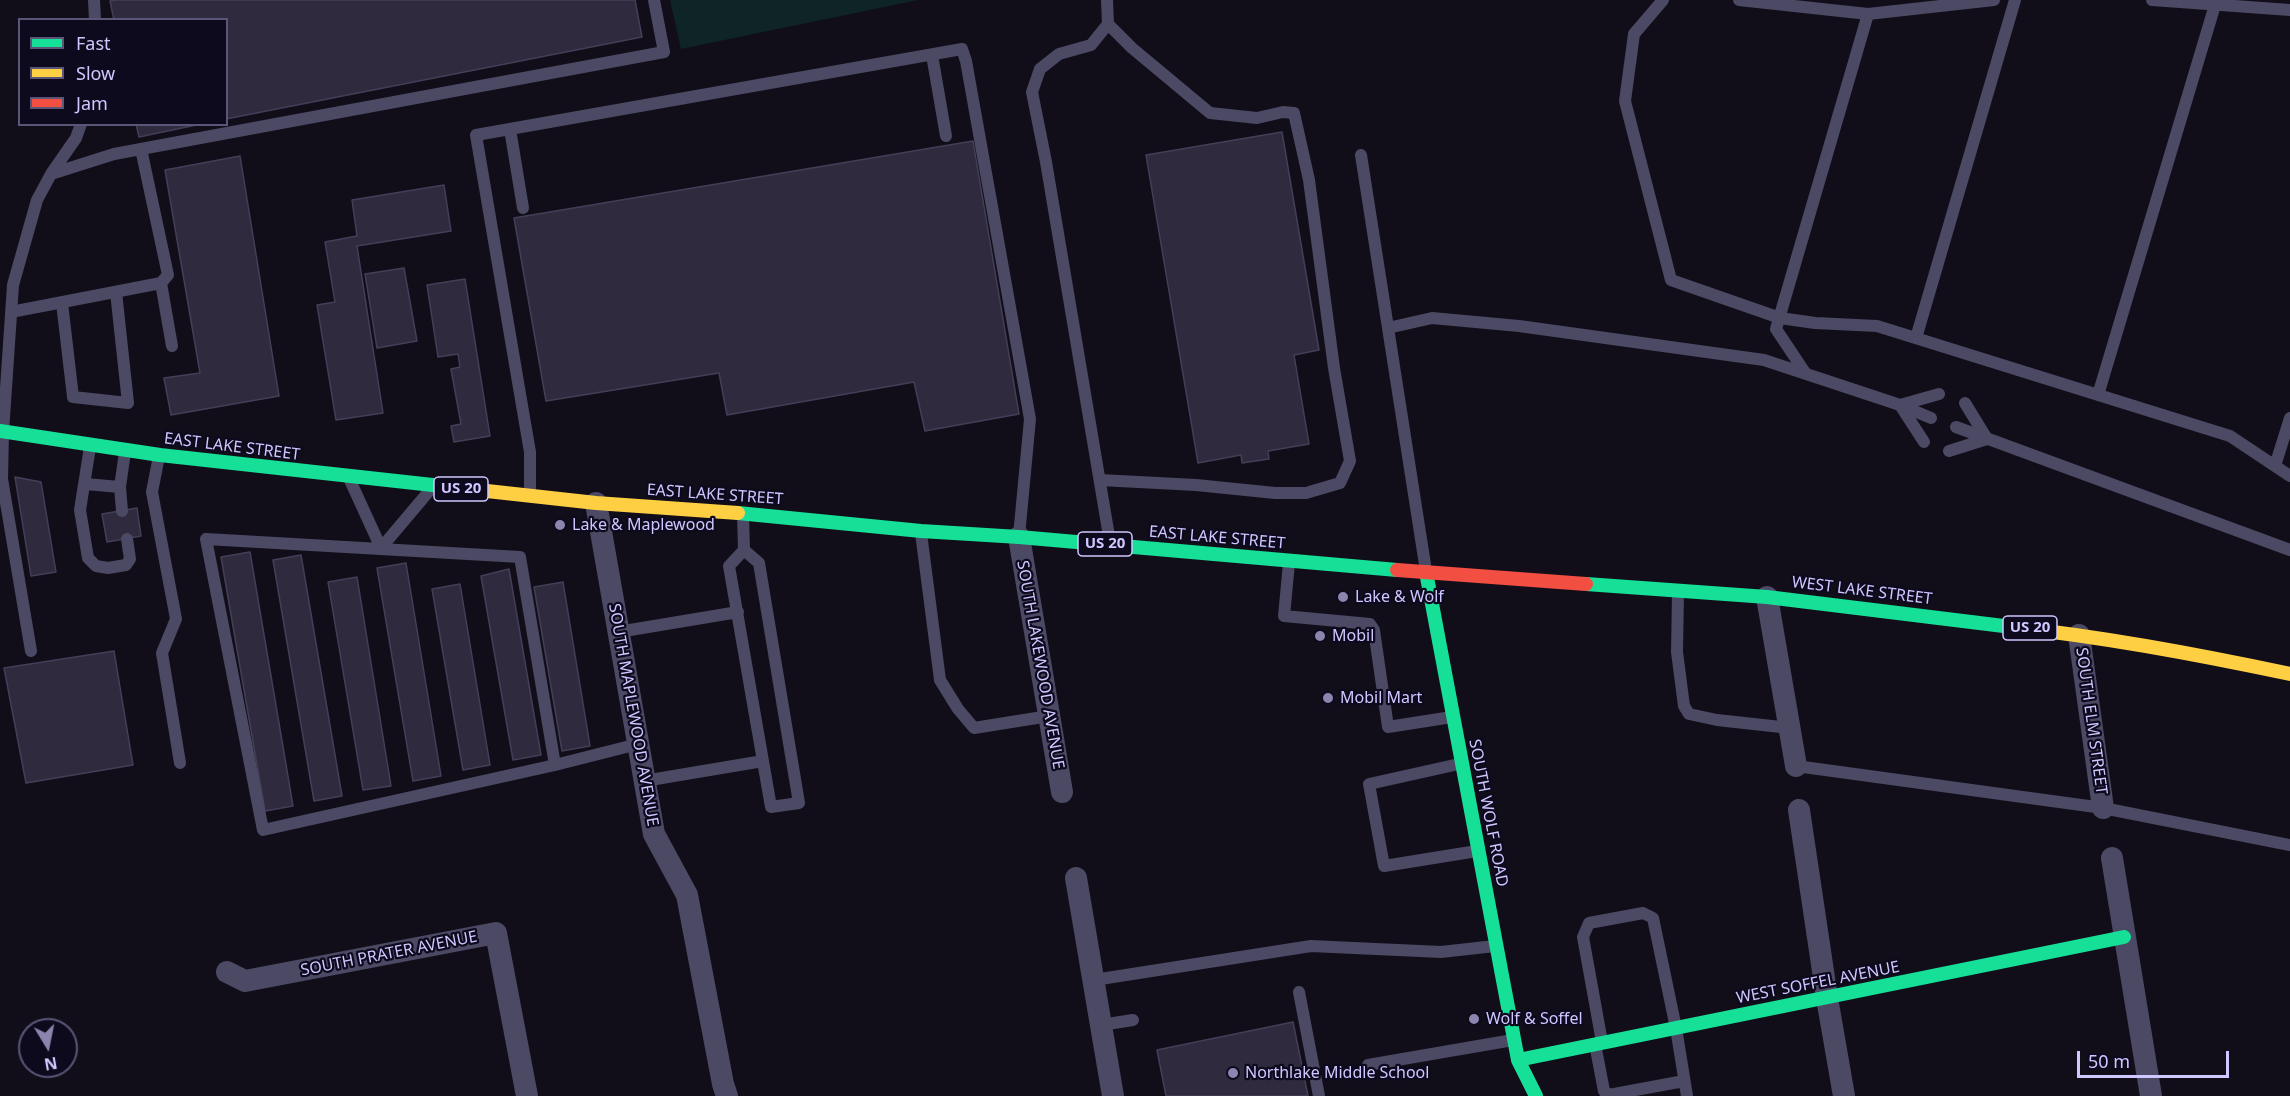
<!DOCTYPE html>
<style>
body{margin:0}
#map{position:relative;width:2290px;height:1096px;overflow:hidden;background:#110e1a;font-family:"Noto Sans",sans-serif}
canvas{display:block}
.legend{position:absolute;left:18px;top:18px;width:210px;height:108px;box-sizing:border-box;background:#0e0a1e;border:2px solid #5b5678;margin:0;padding:8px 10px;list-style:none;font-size:18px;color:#cfc7ff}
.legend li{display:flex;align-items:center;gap:12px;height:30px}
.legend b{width:30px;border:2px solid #5b5678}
.north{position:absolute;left:18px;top:1018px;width:60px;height:60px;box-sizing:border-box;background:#0e0a1e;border:2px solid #5b5678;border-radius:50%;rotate:170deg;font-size:16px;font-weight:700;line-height:24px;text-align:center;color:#cfc7ff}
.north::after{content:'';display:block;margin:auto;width:21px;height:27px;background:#8c86af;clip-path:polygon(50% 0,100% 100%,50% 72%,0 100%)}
.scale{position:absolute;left:2077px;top:1051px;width:152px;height:27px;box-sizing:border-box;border:3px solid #cfc7ff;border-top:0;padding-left:8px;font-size:18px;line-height:21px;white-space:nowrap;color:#cfc7ff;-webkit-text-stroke:4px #0e0a1e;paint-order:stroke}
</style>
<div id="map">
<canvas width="2290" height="1096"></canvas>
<ul class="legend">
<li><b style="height:8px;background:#16e098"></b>Fast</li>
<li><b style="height:8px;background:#ffcf43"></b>Slow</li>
<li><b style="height:8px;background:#f24e42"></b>Jam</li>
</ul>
<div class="north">N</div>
<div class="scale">50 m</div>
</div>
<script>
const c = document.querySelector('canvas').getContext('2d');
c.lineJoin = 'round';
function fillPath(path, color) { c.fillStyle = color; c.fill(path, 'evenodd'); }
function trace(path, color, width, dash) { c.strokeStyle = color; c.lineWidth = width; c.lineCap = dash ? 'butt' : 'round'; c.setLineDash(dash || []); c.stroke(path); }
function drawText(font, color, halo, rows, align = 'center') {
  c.font = font + ' "Noto Sans",sans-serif'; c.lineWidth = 4.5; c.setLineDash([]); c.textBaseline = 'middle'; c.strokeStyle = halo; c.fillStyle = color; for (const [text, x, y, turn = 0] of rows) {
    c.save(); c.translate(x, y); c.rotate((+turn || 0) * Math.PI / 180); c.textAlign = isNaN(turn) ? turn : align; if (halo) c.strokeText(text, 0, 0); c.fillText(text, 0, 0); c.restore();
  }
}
fillPath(new Path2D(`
 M670 0H918L681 49Z`), '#0e2426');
const building = new Path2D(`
 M116 0H635L642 37 226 119V20H114L110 1Z
 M136 124H201L139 137Z
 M1282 132 1319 350 1294 355 1309 444 1268 451 1269 459 1242 463 1241 455 1198 463 1146 155Z
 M973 141 1019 414 925 431 914 382 727 415 719 373 546 401 514 218Z
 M240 156 279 396 171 415 164 378 200 373 165 170Z
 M444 185 451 231 357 246 383 413 336 420 317 305 335 302 325 242 357 236 352 200Z
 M404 268 417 341 377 348 365 274Z
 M465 279 490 436 454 442 451 426 461 424 451 369 460 367 458 354 438 357 427 285Z
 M15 477 41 482 56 572 31 576Z
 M137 508 141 536 107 542 102 514Z
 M250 552 293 806 265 811 221 557Z
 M301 555 342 796 314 801 273 560Z
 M406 563 441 776 413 781 377 568Z
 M509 569 541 755 513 760 481 576Z
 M357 577 391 786 363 790 328 582Z
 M563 582 590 746 562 751 534 587Z
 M460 584 490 765 463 770 432 589Z
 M114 651 133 765 26 783 4 668Z
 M1293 1022 1308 1096H1166L1157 1050Z`);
fillPath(building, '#2f2a3d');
trace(building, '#443f58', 1.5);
trace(new Path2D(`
 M94 0 95 20
 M1107 0 1108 24 1091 45 1059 54 1040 69 1032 92 1046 162 1110 542
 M1663 0 1634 34 1625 101 1671 280 1780 318 1815 323 1877 326 2230 436 2290 476
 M1739 0 1868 14
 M2152 0 2290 10
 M932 55 946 136
 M510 129 523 208
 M1361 155 1426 571
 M51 174 76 138 81 124
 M161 283 172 346
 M62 303 73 397 128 403 116 292
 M11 312 161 283 168 275 141 149
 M1388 328 1432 318 1519 326 1764 360 1900 405 1939 394
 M1916 338 2015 0
 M1806 374 1776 329 1868 14 1994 0
 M2098 395 2215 5
 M1956 427 2290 550
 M1924 442 1900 405 1931 418
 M90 447 80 510 88 558 96 566 108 568 126 565 130 559 127 539
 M1949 451 1987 439 1965 403
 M159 456 152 492 176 619 162 653 180 763
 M2275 466 2290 418
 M349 478 381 548 430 490
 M1100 480 1196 485 1275 493H1306L1340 483 1350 461 1334 368 1309 180 1294 113 1283 112 1257 118 1210 113 1132 48 1108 24
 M85 484 120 487
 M530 494V452L525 423 476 135 962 49 966 61 1030 419 1019 536
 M122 511 120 487 125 452
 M743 514 744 550 759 563 799 803 771 807 729 566 744 550
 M921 533 940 680 958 709 974 728 1049 716
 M1289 563 1284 616 1370 624 1374 630 1388 727 1452 717
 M1678 593 1677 652 1684 706 1689 714 1717 720 1790 728
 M618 632 738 612
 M31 651 2 479 3 432 13 285 37 200 51 174 114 154 664 52 654 0
 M1459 764 1369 784 1384 866 1477 851
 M555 765 263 830 206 539 520 557 555 765 638 744
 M1796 766 2103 808 2290 845
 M644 781 763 761
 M1094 980 1311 946 1441 952 1495 946
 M1299 992 1319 1096
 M1101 1025 1133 1020
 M1602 1042 1583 937 1589 923 1643 913 1653 918 1676 1028 1687 1096
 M1595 1044 1604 1091 1609 1095 1684 1081
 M1368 1065 1513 1040`), '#4b4963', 12);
trace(new Path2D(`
 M596 503 654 834 687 895 723 1084 727 1096
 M1019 537 1062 792
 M1767 597 1796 766
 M2079 635 2103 808
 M1799 810 1827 998 1844 1096
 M2112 858 2151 1096
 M1076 878 1113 1096
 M227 972 245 981 496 933 527 1096`), '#4b4963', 22);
trace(new Path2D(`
 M0 431 160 455 478 490
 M738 513 921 531 1019 537 1397 570
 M1426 572 1518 1060 1536 1096
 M1586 584 1767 597 2020 628
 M1518 1060 2124 937`), '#16e098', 14);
trace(new Path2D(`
 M478 490 596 503 738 513
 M2020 628C2111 638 2201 655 2290 674`), '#ffcf43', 14);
trace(new Path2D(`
 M1397 570 1586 584`), '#f24e42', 14);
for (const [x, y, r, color] of [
 [560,525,6,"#8c86af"],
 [1343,597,6,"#8c86af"],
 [1320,636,6,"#8c86af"],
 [1328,698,6,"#8c86af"],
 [1474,1019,6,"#8c86af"],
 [1233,1073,6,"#8c86af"]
]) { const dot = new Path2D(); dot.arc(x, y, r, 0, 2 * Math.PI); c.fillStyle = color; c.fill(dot); trace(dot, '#0e0a1e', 2); }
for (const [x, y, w] of [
 [461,489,54],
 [1105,544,54],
 [2030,628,54]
]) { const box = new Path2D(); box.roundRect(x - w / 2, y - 12, w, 24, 4.5); c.fillStyle = '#0e0a1e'; c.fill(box); trace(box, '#cfc7ff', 1.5); }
drawText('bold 15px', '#cfc7ff', null, [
 ["US 20",461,489],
 ["US 20",1105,544],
 ["US 20",2030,628]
]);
drawText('16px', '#cfc7ff', '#0e0a1e', [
 ["EAST LAKE STREET",232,447,7],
 ["EAST LAKE STREET",715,495,4],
 ["EAST LAKE STREET",1217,538,5],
 ["WEST LAKE STREET",1862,591,7],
 ["SOUTH LAKEWOOD AVENUE",1040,665,80],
 ["SOUTH MAPLEWOOD AVENUE",633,715,80],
 ["SOUTH ELM STREET",2091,721,82],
 ["SOUTH WOLF ROAD",1488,813,79],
 ["SOUTH PRATER AVENUE",389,954,-11],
 ["WEST SOFFEL AVENUE",1818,983,-11]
]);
drawText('16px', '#cfc7ff', '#0e0a1e', [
 ["Lake & Maplewood",572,525],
 ["Lake & Wolf",1355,597],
 ["Mobil",1332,636],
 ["Mobil Mart",1340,698],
 ["Wolf & Soffel",1486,1019],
 ["Northlake Middle School",1245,1073]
], 'left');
</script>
